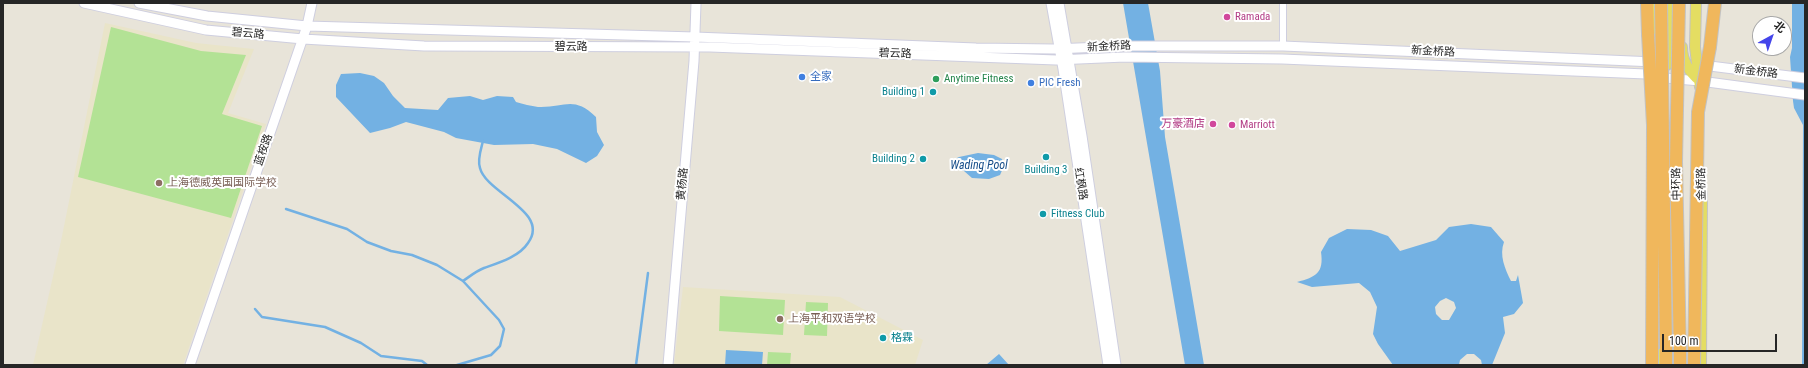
<!DOCTYPE html>
<meta charset="utf-8">
<style>
body{margin:0}
#map{position:relative;width:1808px;height:368px;overflow:hidden;background:#e8e4d9;font-family:"Roboto Condensed","Noto Sans SC",sans-serif}
canvas{display:block}
.frame{position:absolute;inset:0;border:4px solid #262626;pointer-events:none}
.north{position:absolute;left:1752px;top:16px;width:40px;height:40px;box-sizing:border-box;background:#fff;border:1px solid #a8a8a8;border-radius:50%;rotate:40deg;font-size:11px;font-weight:700;line-height:16px;text-align:center;color:#262626}
.north::after{content:'';display:block;margin:auto;width:14px;height:18px;background:#4445ea;clip-path:polygon(50% 0,100% 100%,50% 72%,0 100%)}
.scale{position:absolute;left:1662px;top:334px;width:115px;height:18px;box-sizing:border-box;border:2px solid #262626;border-top:0;padding-left:5px;font-size:12px;line-height:14px;white-space:nowrap;color:#262626;-webkit-text-stroke:3px #fff;paint-order:stroke}
</style>
<div id="map">
<canvas width="1808" height="368"></canvas>
<div class="frame"></div>
<div class="north">北</div>
<div class="scale">100 m</div>
</div>
<script>
const c = document.querySelector('canvas').getContext('2d');
c.lineJoin = 'round';
function fillPath(path, color) { c.fillStyle = color; c.fill(path, 'evenodd'); }
function trace(path, color, width, dash) { c.strokeStyle = color; c.lineWidth = width; c.lineCap = dash ? 'butt' : 'round'; c.setLineDash(dash || []); c.stroke(path); }
function drawText(font, color, halo, rows, align = 'center') {
  c.font = font + ' "Roboto Condensed","Noto Sans SC",sans-serif'; c.lineWidth = 4; c.setLineDash([]); c.textBaseline = 'middle'; c.strokeStyle = halo; c.fillStyle = color; for (const [text, x, y, turn = 0] of rows) {
    c.save(); c.translate(x, y); c.rotate((+turn || 0) * Math.PI / 180); c.textAlign = isNaN(turn) ? turn : align; if (halo) c.strokeText(text, 0, 0); c.fillText(text, 0, 0); c.restore();
  }
}
fillPath(new Path2D(`
 M105 23 196 43 254 49 228 113 266 124 183 365H33L61 241Z
 M683 287 840 297 923 340 915 365H674Z`), '#e9e4c9');
fillPath(new Path2D(`
 M111 27 201 51 246 55 222 114 262 126 231 218 78 177Z
 M720 296 785 300 783 335 719 331Z
 M806 302 828 303 827 336 804 335Z
 M768 352 791 353 790 365H767Z`), '#b3e295');
fillPath(new Path2D(`
 M1123 3H1148L1160 71 1165 137 1204 365H1185Z
 M1792 3H1805V365H1802L1803 125 1794 108 1793 101 1790 57 1792 48Z
 M360 73 374 76 384 83 393 96 405 108 438 110 448 98 470 96 483 100 497 96 513 97 516 102C523 104 531 106 538 107 565 108 573 95 596 117L597 132 604 145 597 156 586 163 557 149 533 144 494 145 456 138 444 132 406 122 390 128 370 133 336 97V85L341 74Z
 M978 153 994 155 1002 159 1004 166 1000 175 989 179 972 178 964 171 959 170 954 165 955 159 959 157Z
 M1471 224 1491 227 1504 242C1499 255 1505 269 1511 281H1516L1518 275 1523 303 1514 314 1503 317 1505 333 1492 365H1482L1481 360 1474 354H1467L1460 360 1459 365H1393L1378 344 1373 334 1377 307 1370 292 1359 283 1312 287 1297 282C1316 277 1324 273 1321 252L1329 238 1347 229 1371 230 1388 236 1400 251 1436 240 1449 227ZM1446 298 1454 302 1456 308 1449 320H1442L1436 314 1435 307 1440 301Z
 M726 350 763 352 762 365H725Z
 M999 354 1009 365H986Z`), '#73b1e3');
trace(new Path2D(`
 M286 209 347 229 367 242 391 251 412 255 437 265 463 281 499 320 504 329 500 346 491 355 457 365
 M463 281C469 277 476 271 484 268 498 263 519 257 528 243 551 212 486 193 480 168 477 160 481 149 483 141
 M255 309 262 317 325 327 361 343 381 356 422 361 427 365
 M636 365 648 273`), '#73b1e3', 2.5);
const street = new Path2D(`
 M1283 3V46`);
const secondary = new Path2D(`
 M84 3 206 30 303 39 424 46 710 47 1056 60 1125 57 1282 59 1646 74 1665 78 1700 81 1805 95
 M139 3 207 16 307 26 695 37 976 48 1054 49 1125 46H1283L1655 62
 M1051 3 1063 69 1108 365
 M1059 3 1082 136 1116 365
 M1702 65 1805 78
 M190 365 307 26 312 3
 M668 365 694 61 696 3`);
const primary = new Path2D(`
 M1654 3V50
 M1696 3 1695 47 1700 87
 M1682 47C1682 61 1689 72 1700 81
 M1667 65 1668 3
 M1658 365 1659 265
 M1701 365 1702 193`);
const highway = new Path2D(`
 M1647 3 1648 34
 M1710 47 1715 3
 M1666 349V365
 M1680 353V365`);
trace(street, '#cecedf', 8);
trace(secondary, '#cecedf', 11);
trace(primary, '#c2c2c2', 12);
trace(highway, '#c2c2c2', 14);
trace(street, '#fff', 6);
trace(secondary, '#fff', 9);
trace(primary, '#e4dd62', 10);
trace(highway, '#f0b75c', 12);
const highwayBridge = new Path2D(`
 M1661 3 1666 349
 M1679 3 1676 162 1680 353
 M1648 34 1653 125 1652 365
 M1694 365 1698 112 1710 47`);
trace(highwayBridge, '#c2c2c2', 14, []);
trace(highwayBridge, '#f0b75c', 12);
for (const [x, y, r, color] of [
 [1227,17,4,"#d1479c"],
 [802,77,4,"#3f7fe0"],
 [936,79,4,"#2e9e5b"],
 [1031,83,4,"#3f7fe0"],
 [933,92,4,"#0f9aa8"],
 [1213,124,4,"#d1479c"],
 [1232,125,4,"#d1479c"],
 [1046,157,4,"#0f9aa8"],
 [923,159,4,"#0f9aa8"],
 [159,183,4,"#8d6e63"],
 [1043,214,4,"#0f9aa8"],
 [780,319,4,"#8d6e63"],
 [883,338,4,"#0f9aa8"]
]) { const dot = new Path2D(); dot.arc(x, y, r, 0, 2 * Math.PI); c.fillStyle = color; c.fill(dot); trace(dot, '#fff', 1.5); }
drawText('11px', '#b23c85', '#fff', [
 ["Ramada",1235,17],
 ["万豪酒店",1205,124,"right"],
 ["Marriott",1240,125]
], 'left');
drawText('11px', '#262626', '#fff', [
 ["碧云路",248,34,5],
 ["碧云路",571,47],
 ["新金桥路",1109,47,-3],
 ["新金桥路",1433,52,3],
 ["碧云路",895,54,2],
 ["新金桥路",1756,72,7],
 ["蓝桉路",264,150,-71],
 ["黄杨路",683,184,-85],
 ["红枫路",1080,184,81],
 ["中环路",1677,184,-91],
 ["金桥路",1702,184,-91]
]);
drawText('11px', '#366cbe', '#fff', [
 ["全家",810,77],
 ["PIC Fresh",1039,83]
], 'left');
drawText('11px', '#27864d', '#fff', [
 ["Anytime Fitness",944,79]
], 'left');
drawText('11px', '#0d838f', '#fff', [
 ["Building 1",925,92],
 ["Building 2",915,159],
 ["Building 3",1046,170,"center"],
 ["Fitness Club",1051,214,"left"],
 ["格霖",891,338,"left"]
], 'right');
drawText('11px', '#785e54', '#fff', [
 ["上海德威英国国际学校",167,183],
 ["上海平和双语学校",788,319]
], 'left');
drawText('italic 12px', '#174e8a', '#fff', [
 ["Wading Pool",979,166]
]);
</script>
